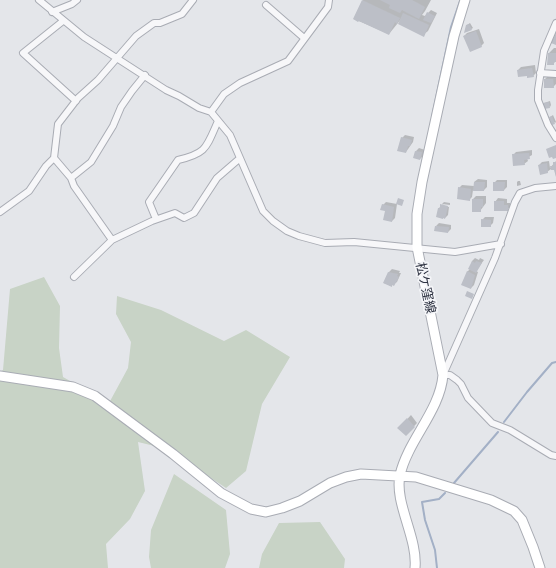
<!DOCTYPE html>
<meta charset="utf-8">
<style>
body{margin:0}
canvas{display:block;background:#e4e6ea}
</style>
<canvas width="556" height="568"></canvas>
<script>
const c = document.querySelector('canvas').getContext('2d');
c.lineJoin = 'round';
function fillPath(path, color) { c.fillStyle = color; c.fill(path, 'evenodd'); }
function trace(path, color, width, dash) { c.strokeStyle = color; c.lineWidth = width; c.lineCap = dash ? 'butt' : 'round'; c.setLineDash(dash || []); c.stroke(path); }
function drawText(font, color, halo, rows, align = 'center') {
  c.font = font + ' Manrope,"Noto Sans JP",sans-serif'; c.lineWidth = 3.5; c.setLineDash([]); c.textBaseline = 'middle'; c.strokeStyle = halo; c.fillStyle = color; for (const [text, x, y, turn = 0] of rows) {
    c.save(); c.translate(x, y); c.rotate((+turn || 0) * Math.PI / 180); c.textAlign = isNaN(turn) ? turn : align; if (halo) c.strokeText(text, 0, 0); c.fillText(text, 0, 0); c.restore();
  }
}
fillPath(new Path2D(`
 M44 277 60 306 59 348 63 377 109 403 128 368 131 342 116 314 117 296 161 310 224 341 246 330 290 357 262 404 246 471 226 488 167 449 138 442 145 491 130 519 106 544 108 568H0V372L3 370 10 289Z
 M174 474 226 510 230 554 225 568H151L149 557 151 530Z
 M320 522 345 559 344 568H259L262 554 279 523Z`), '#c8d3c6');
fillPath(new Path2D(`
 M363 0H431L425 11 422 15 425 16 431 10 437 13 428 31 423 35 402 18 389 34 354 19Z
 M470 23 473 28 466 32 467 25Z
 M479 29 484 43 481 46 464 36 467 33Z
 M554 48H556V61L553 64 549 53Z
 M535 65 536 73 533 76 518 70 521 67Z
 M548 76H556V84L553 87 545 79Z
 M550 101 551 105 550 107 544 103Z
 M553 115 556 122 555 123 550 117Z
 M405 135 414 137 413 142 406 152 402 138Z
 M419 148 425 150 423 156 420 159 416 151Z
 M532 150V155L527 158 528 161 524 164 513 155 516 152Z
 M549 161 550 168 556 161V177L555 168 551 169 547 172 539 165 542 162Z
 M478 179 487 180V187L484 190H473L472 197 469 200 459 188 462 185 474 186V182Z
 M497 180H507V187L504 190 494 183Z
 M518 181H520L521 185 517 186V182Z
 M476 196H486V203L480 211 473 199Z
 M498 198 507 199V203H510V207L507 210 495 202Z
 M386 202 397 204 395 218 392 221 383 205Z
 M444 202 450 203V205L442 204 441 205Z
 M441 206 449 207 448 215 445 218 439 208Z
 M485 217H494L493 223 490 226 482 220Z
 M439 223 451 225V229L448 232 436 226Z
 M475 258 479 260 480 258 484 260 476 271 478 272 474 285 471 288 467 272 470 269 472 261Z
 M392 269 400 271 399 273H401L397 282 391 286 384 283 389 272Z
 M411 415 417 423 406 435 399 428Z`), '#0003');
trace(new Path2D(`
 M432 117 451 27 460 1
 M504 422 527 392 552 363 556 362
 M454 483 498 432
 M437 568 435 550 425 520 422 502 439 499 445 493`), '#a3b0c6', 2);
fillPath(new Path2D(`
 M362 0 400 18 397 24 395 22 389 35 359 21 358 22 353 19Z
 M380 0H412L425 7 419 19 402 10 400 13 389 8 390 5Z
 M427 12 435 16 431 23 423 20Z
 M403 13 429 25 424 37 398 24Z
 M469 24 472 30 464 33 466 25Z
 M476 31 482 47 470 52 463 36Z
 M556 33V45L551 43Z
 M548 53H556V62H554V65H547Z
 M532 68 534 77 527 78V76L518 77 517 70Z
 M544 79H553L554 88H544Z
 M549 102 550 108 544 109 543 103Z
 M552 116 555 124 552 125 549 117Z
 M401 137 412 140 410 146H408L406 153 397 151Z
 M556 145V158L553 159 552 157 549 158 546 149Z
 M415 151 422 152 420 160 413 158Z
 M529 153 530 159 524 160 525 165 513 166 512 154Z
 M553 162H556V177L554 170H551L550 166H553Z
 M547 163 548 173 540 175 538 165Z
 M474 182H485L484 191H473Z
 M493 182H505L504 191H493Z
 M458 187 471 189 470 201 457 199Z
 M398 198 404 200 402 206 396 204Z
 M472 199H483V207H481V212H472Z
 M494 201H504V205H508V211H494Z
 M382 204 394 207 392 222 383 220 385 211 380 210Z
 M440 204 448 206 445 219 443 218V219L436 217 438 208H440Z
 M481 219 491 220V227H481Z
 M435 226 449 227 448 233 434 231Z
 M472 261 475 263 476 261 482 263 476 273 468 269Z
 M467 271 475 275 471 289 461 285Z
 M388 272 398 274 397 276 399 277 394 286 392 285V287L383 283Z
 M467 291 474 294 472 299 465 296Z
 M407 418 415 427 406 436 397 428Z`), '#bcbfc7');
const street = new Path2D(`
 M39 0 84 37 166 90 179 96 199 108 211 112 230 135 263 211 273 221 287 231 299 236 325 243 354 242 455 252 501 244
 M266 5 304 38
 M52 12 72 4 77 0
 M63 21 23 53 76 101
 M556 23 544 51 538 90V100L548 125 556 138
 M540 73 556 74
 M211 112 224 94 240 83 288 61 328 7 329 0
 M54 158 71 178 74 186 112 240
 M71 178 91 162 113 126 121 107 132 91 145 75
 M556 186 535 188 520 193 515 202 495 258 443 375H450L457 380 461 384 468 398 492 423 510 430 551 455 556 456
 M0 212 29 191 46 166 54 158 58 124 78 98 98 80 136 36 154 23H160L182 14 193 0
 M156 219 149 202 178 160C207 153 206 148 218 121
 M74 277 112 240 152 221 175 213 184 218 194 213 217 178 239 159`);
const secondary = new Path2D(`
 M0 376 73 387 95 396 173 454 221 493 251 509 266 512 282 508 300 501 330 483 346 477 361 474 416 477 491 500 514 511 522 520 533 547 540 568
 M415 568C418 538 394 503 400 475 408 440 440 411 443 375L417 247V214L422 182 454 36 465 0`);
trace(street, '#a9acb4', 8);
trace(secondary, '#a9acb4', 11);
trace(street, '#f7f7f9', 6);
trace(secondary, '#fff', 9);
drawText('13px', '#2d3241', '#f4f5f8', [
 ["松ケ窪線",425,288,78]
]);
</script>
